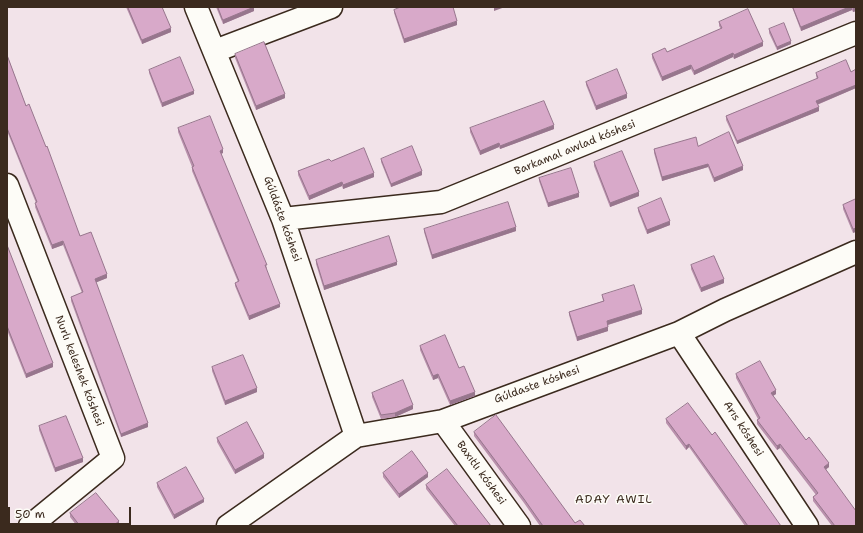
<!DOCTYPE html>
<meta charset="utf-8">
<style>
body{margin:0}
#map{position:relative;width:863px;height:533px;overflow:hidden;background:#f2e3e9;font-family:"Shantell Sans",sans-serif}
canvas{display:block}
.frame{position:absolute;inset:0;border:8px solid #3b2a1e;pointer-events:none}
.scale{position:absolute;left:8px;top:507px;width:123px;height:18px;box-sizing:border-box;border:2px solid #3b2a1e;border-top:0;padding-left:5px;font-size:12px;line-height:14px;white-space:nowrap;color:#3b2a1e;-webkit-text-stroke:3px #fdfcf7;paint-order:stroke}
</style>
<div id="map">
<canvas width="863" height="533"></canvas>
<div class="frame"></div>
<div class="scale">50 m</div>
</div>
<script>
const c = document.querySelector('canvas').getContext('2d');
c.lineJoin = 'round';
function trace(path, color, width, dash) { c.strokeStyle = color; c.lineWidth = width; c.lineCap = dash ? 'butt' : 'round'; c.setLineDash(dash || []); c.stroke(path); }
function fillPath(path, color) { c.fillStyle = color; c.fill(path, 'evenodd'); }
function drawText(font, color, halo, rows, align = 'center') {
  c.font = font + ' "Shantell Sans",sans-serif'; c.lineWidth = 3; c.setLineDash([]); c.textBaseline = 'middle'; c.strokeStyle = halo; c.fillStyle = color; for (const [text, x, y, turn = 0] of rows) {
    c.save(); c.translate(x, y); c.rotate((+turn || 0) * Math.PI / 180); c.textAlign = isNaN(turn) ? turn : align; if (halo) c.strokeText(text, 0, 0); c.fillText(text, 0, 0); c.restore();
  }
}
const minor = new Path2D(`
 M196 7 283 219 356 436
 M215 51 331 7
 M7 185 113 458 30 526
 M283 219 441 202 856 33
 M679 333 807 526
 M443 421 519 526
 M228 526 356 436 443 421 679 333 725 310 856 252`);
trace(minor, '#3b2a1e', 25);
trace(minor, '#fdfcf7', 22);
fillPath(new Path2D(`
 M126 7H162L171 32 142 44Z
 M216 7H254V11L223 24Z
 M792 7H856V11L853 12 852 10 801 31Z
 M394 10 457 25 404 43 394 13Z
 M719 22 763 46 734 59 733 57 694 75 691 69 662 81 652 58V54L667 52 721 29 719 26Z
 M769 29 791 44 777 50 769 33Z
 M235 54 285 98 256 110 235 58Z
 M7 55 26 106 80 236 107 278 96 282 148 427 121 437 71 301V297L82 293 63 245 52 249 35 207 36 203 7 131Z
 M856 69V88L817 105 819 111 737 144 726 120V116L817 79 816 76V73L851 72Z
 M149 70 194 94 162 107 149 73Z
 M586 82 627 98 596 110 586 85Z
 M178 128 223 153 221 154 267 268 266 269 280 307 249 320 235 286V283L238 282 192 171V167L178 132Z
 M470 128 554 129 500 149 499 147 480 155 470 132Z
 M698 146 743 170 714 182 708 167 662 181 654 153V149Z
 M381 159 422 175 391 187 381 162Z
 M331 161 374 177 343 189 342 186 309 200 298 175V171Z
 M594 162 639 196 610 207 594 166Z
 M539 178 579 197 548 207 539 181Z
 M856 199 853 233 843 209V205Z
 M638 208 670 225 647 234 638 211Z
 M424 229 516 231 432 259 424 232Z
 M7 245 53 367 26 378 7 330Z
 M316 260 397 265 324 290 316 264Z
 M691 265 724 283 701 292 691 269Z
 M602 295 642 314 608 325V331L577 341 569 315V312L603 301Z
 M420 346 459 368 475 396 450 405 438 378 433 380 420 350Z
 M212 367 257 392 225 405 212 371Z
 M736 374 776 394 773 396 806 440 829 467 826 469 856 526H832L813 501V497L816 495 780 448 777 450 757 424V420L758 419 736 378Z
 M372 393 413 409 395 417 381 419 372 397Z
 M666 419 781 526H745L689 447 686 450 666 423Z
 M39 426 83 462 55 472 39 430Z
 M474 432 575 523 585 526H540L524 503 474 436Z
 M217 438 264 458 235 474 217 442Z
 M383 473 428 477 399 498 383 477Z
 M157 483 204 502 174 519 157 487Z
 M426 485 491 526H455L426 489Z
 M70 513 119 525 118 526H77L70 517Z`), '#ba91ad');
fillPath(new Path2D(`
 M254 7V11L223 24V20Z
 M496 7H505L494 11V8Z
 M849 7H852V10L801 31V27Z
 M856 7V11L853 12V8Z
 M457 21V25L404 43V39Z
 M171 28V32L142 44V40Z
 M791 41V44L777 50V47Z
 M763 42V46L734 59V55Z
 M733 53V57L694 75V71Z
 M691 65V69L662 81V77Z
 M856 85V88L816 105V101Z
 M194 91V94L162 107V103Z
 M285 94V98L256 110V106Z
 M627 94V98L596 110V106Z
 M819 107V111L737 144V141Z
 M554 125V129L500 149V146Z
 M499 143V147L480 155V151Z
 M223 149V153L220 154V151Z
 M708 164V167L662 181V177Z
 M743 166V170L714 182V178Z
 M422 171V175L391 187V184Z
 M374 173V177L343 189V185Z
 M342 182V186L309 200V196Z
 M639 192V196L610 207V203Z
 M579 193V197L548 207V203Z
 M670 221V225L647 234V230Z
 M516 227V231L432 259V255Z
 M856 228V232L853 233V229Z
 M63 241V245L52 249V245Z
 M397 262V265L324 290V286Z
 M107 274V278L95 283V279Z
 M724 279V283L701 292V288Z
 M280 304V307L249 320V316Z
 M642 310V314L607 325V321Z
 M608 327V331L577 341V337Z
 M53 363V367L26 378V374Z
 M438 374V378L433 380V376Z
 M257 388V392L225 405V401Z
 M776 390V394L771 397V393Z
 M475 392V396L450 405V401Z
 M413 405V409L395 417V413Z
 M148 423V427L121 437V434Z
 M689 444V447L686 450V446Z
 M780 444V448L777 450V446Z
 M264 454V458L235 474V470Z
 M83 458V462L55 472V468Z
 M829 463V467L824 471V467Z
 M428 473V477L399 498V494Z
 M204 499V502L174 519V515Z
 M119 521V525L118 526H113Z`), '#97768d');
const building = new Path2D(`
 M128 7H162L171 28 142 40Z
 M218 7H254L223 20Z
 M401 7H453L457 21 404 39 394 10Z
 M793 7H849L801 27Z
 M748 9 763 42 734 55 733 53 694 71 691 65 662 77 652 54 665 48 667 52 722 28 719 22Z
 M784 23 791 41 777 47 769 29Z
 M264 42 285 94 256 106 235 54Z
 M7 55 26 106 29 104 46 147 47 146 80 236 91 232 107 274 95 279 148 423 121 434 71 297 83 292 63 241 52 245 35 203 37 202 7 128Z
 M180 57 194 91 162 103 149 70Z
 M846 60 851 72 856 69V85L816 101 819 107 737 141 726 116 818 78 816 73Z
 M617 69 627 94 596 106 586 82Z
 M544 101 554 125 500 146 499 143 480 151 470 128Z
 M210 116 223 149 220 151 267 265H265L280 304 249 316 235 283 239 281 192 167 194 166 178 128Z
 M729 132 743 166 714 178 708 164 662 177 654 149 696 137 698 146Z
 M412 146 422 171 391 184 381 159Z
 M364 148 374 173 343 185 342 182 309 196 298 171 329 159 331 161Z
 M622 151 639 192 610 203 594 162Z
 M571 168 579 193 548 203 539 178Z
 M661 198 670 221 647 230 638 208Z
 M856 199V228L853 229 843 205Z
 M508 202 516 227 432 255 424 229Z
 M389 236 397 262 324 286 316 260Z
 M7 245 53 363 26 374 7 326Z
 M714 256 724 279 701 288 691 265Z
 M634 285 642 310 607 321 608 327 577 337 569 312 604 301 602 295Z
 M445 335 459 368 464 366 475 392 450 401 438 374 433 376 420 346Z
 M243 355 257 388 225 401 212 367Z
 M760 361 776 390 771 393 806 440 809 437 829 463 824 467 856 511V526H835L813 497 818 493 780 444 777 446 757 420 760 418 736 374Z
 M403 380 413 405 395 413 381 415 372 393Z
 M688 403 712 435 715 432 781 526H748L689 444 686 446 666 419Z
 M496 415 575 523 580 520 585 526H543L524 499 474 432Z
 M66 416 83 458 55 468 39 426Z
 M247 422 264 454 235 470 217 438Z
 M412 451 428 473 399 494 383 473Z
 M186 467 204 499 174 515 157 483Z
 M447 469 491 526H458L426 485Z
 M96 493 119 521 113 526H80L70 513Z`);
fillPath(building, '#d8a9c9');
trace(building, '#97768d', 1);
drawText('11px', '#3b2a1e', '#fdfcf7', [
 ["Barkamal awlad kóshesi",575,148,-22],
 ["Gúldáste kóshesi",282,219,70],
 ["Nurlı keleshek kóshesi",79,371,69],
 ["Gúldaste kóshesi",537,385,-20],
 ["Arıs kóshesi",743,429,57],
 ["Baxıtlı kóshesi",481,473,54]
]);
c.letterSpacing = '1px';
drawText('12px', '#3b2a1e', '#fdfcf7', [
 ["ADAY AWIL",614,500]
]);
c.letterSpacing = '0px';
</script>
